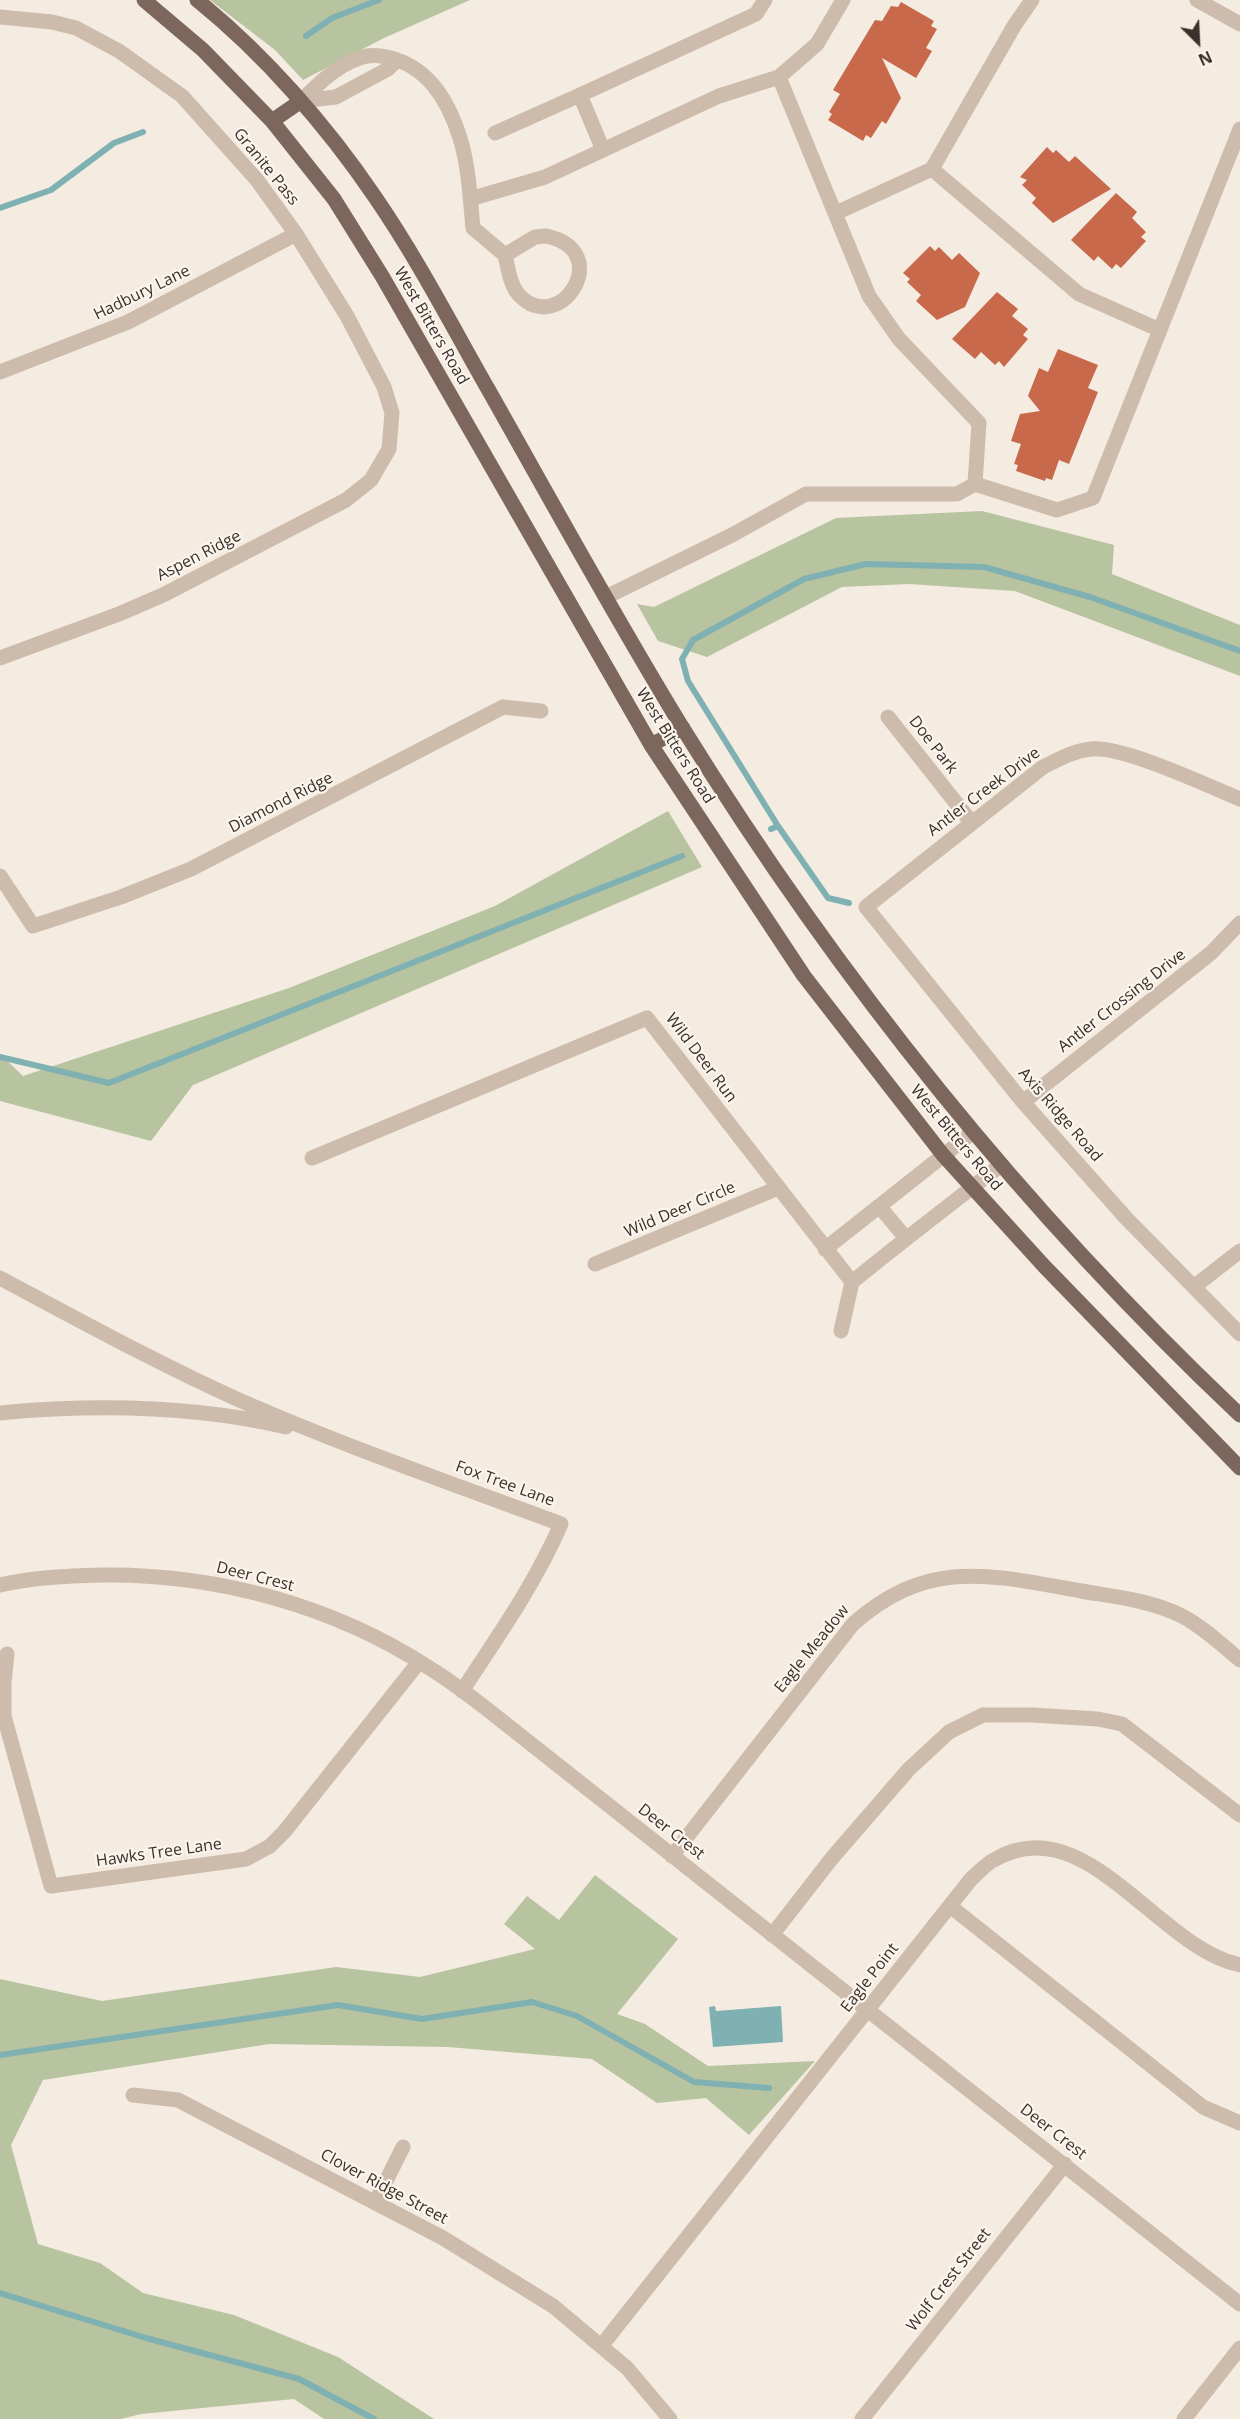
<!DOCTYPE html>
<style>
body{margin:0}
#map{position:relative;width:1240px;height:2419px;overflow:hidden;background:#f4ebe1;font-family:"Open Sans",sans-serif}
canvas{display:block}
.north{position:absolute;left:1168px;top:12px;width:60px;height:60px;-webkit-text-stroke:4px #fbf5ee;paint-order:stroke;rotate:156deg;font-size:16px;font-weight:700;line-height:24px;text-align:center;color:#3b302b}
.north::after{content:'';display:block;margin:auto;width:21px;height:27px;background:#3b302b;clip-path:polygon(50% 0,100% 100%,50% 72%,0 100%)}
</style>
<div id="map">
<canvas width="1240" height="2419"></canvas>
<div class="north">N</div>
</div>
<script>
const c = document.querySelector('canvas').getContext('2d');
c.lineJoin = 'round';
function fillPath(path, color) { c.fillStyle = color; c.fill(path, 'evenodd'); }
function trace(path, color, width, dash) { c.strokeStyle = color; c.lineWidth = width; c.lineCap = dash ? 'butt' : 'round'; c.setLineDash(dash || []); c.stroke(path); }
function drawText(font, color, halo, rows, align = 'center') {
  c.font = font + ' "Open Sans",sans-serif'; c.lineWidth = 4.5; c.setLineDash([]); c.textBaseline = 'middle'; c.strokeStyle = halo; c.fillStyle = color; for (const [text, x, y, turn = 0] of rows) {
    c.save(); c.translate(x, y); c.rotate((+turn || 0) * Math.PI / 180); c.textAlign = isNaN(turn) ? turn : align; if (halo) c.strokeText(text, 0, 0); c.fillText(text, 0, 0); c.restore();
  }
}
fillPath(new Path2D(`
 M210 0H470L384 38 303 80 275 50Z
 M982 511 1114 545 1112 574 1240 625V676L1015 591 909 584 842 587 707 657 658 641 637 604 654 607 836 518Z
 M668 811 702 867 193 1085 151 1141 0 1101V1054L23 1076 289 988 495 906Z
 M595 1875 678 1939 617 2014 645 2024 708 2066 815 2061 749 2135 706 2098 657 2103 592 2059 448 2047 269 2044 43 2080 11 2145 38 2244 100 2263 143 2293 234 2315 338 2357 434 2419H324L294 2399 141 2414 121 2419H0V1979L102 2001 336 1967 420 1977 535 1949 504 1924 527 1896 559 1920Z`), '#b8c4a0');
fillPath(new Path2D(`
 M715 2006 716 2011 781 2006 783 2042 713 2047 709 2007Z`), '#7fb0b2');
trace(new Path2D(`
 M306 36 332 18 379 0
 M0 208 51 190 114 143 143 132
 M778 826 828 898 849 903
 M771 829 778 826 688 681 682 659 693 640 804 579 866 564 984 567 1090 597 1240 651
 M0 1057 109 1083 682 856
 M0 2055 338 2005 422 2019 532 2002 577 2016 694 2082 769 2088
 M0 2293 146 2338 299 2379 374 2419`), '#7fb0b2', 6);
fillPath(new Path2D(`
 M901 2 934 21 931 26 937 29 926 48 932 51 916 78 882 58 901 98 886 124 882 121 871 138 866 135 863 141 828 120 832 114 829 112 840 94 833 90 875 20 882 21 891 6 898 7Z
 M1047 147 1053 153 1056 150 1069 162 1075 156 1111 189 1053 223 1032 203 1036 198 1022 185 1027 180 1020 177Z
 M1116 193 1137 212 1132 218 1146 232 1141 237 1146 241 1121 268 1116 264 1112 269 1098 256 1094 261 1071 240Z
 M930 246 935 251 939 247 952 260 959 253 980 273 965 307 937 320 916 301 921 295 907 282 910 279 903 273Z
 M997 292 1018 309 1012 316 1028 329 1023 335 1028 339 1004 367 999 361 995 365 981 352 975 359 952 339Z
 M1058 349 1098 365 1088 388 1098 392 1069 464 1059 460 1052 480 1046 478 1045 481 1016 471 1018 465 1014 464 1021 444 1011 441 1020 414 1040 411 1028 396 1039 368 1048 372Z`), '#c8694b');
trace(new Path2D(`
 M1197 0 1240 24
 M0 17 52 22 76 28 119 51 182 96 257 180 296 234 347 316 384 387 392 413 389 449 371 480 346 500 163 595 119 614 0 658
 M397 60 388 69 336 97 301 101C318 84 336 66 360 58 369 54 378 55 387 57 428 66 448 100 460 138 469 167 470 198 473 228L505 255
 M779 77 817 44 843 0
 M580 95 756 14 765 0
 M495 133 580 95 603 150
 M932 169 1079 294 1160 330
 M470 199 545 177 719 96 779 77 869 296 899 339 979 423 975 484 957 494H806L732 535 606 597
 M836 213 932 169 1014 26 1032 0
 M546 236C617 251 559 338 519 295 510 285 508 268 505 255L535 237Z
 M0 372 128 322 296 234
 M975 484 1057 510 1093 498 1240 129
 M888 717 972 823
 M1240 799C1206 785 1124 746 1091 749 1073 751 1059 759 1043 767L866 907 1023 1102 1126 1218 1240 1334
 M0 876 33 926 121 897 191 869 503 707 541 711
 M1023 1102 1211 953 1240 923
 M312 1158 647 1018 852 1282 841 1331
 M879 1206 905 1237
 M825 1249 973 1132
 M595 1264 778 1188
 M0 1278C79 1320 157 1363 239 1400 344 1446 453 1484 561 1524 535 1584 498 1636 462 1691
 M852 1282C901 1242 951 1204 1001 1165
 M1195 1286 1240 1251
 M0 1413C96 1404 191 1405 286 1427
 M0 1585C33 1577 70 1576 104 1575 218 1574 335 1606 431 1669 449 1680 466 1693 483 1706L1240 2304
 M7 1654 4 1683V1716L51 1886 246 1859 270 1846 284 1832 419 1662
 M672 1856 853 1624C929 1557 990 1575 1081 1591 1115 1597 1150 1600 1182 1616 1203 1627 1222 1645 1240 1660
 M950 1906 1203 2107 1240 2123
 M772 1935 832 1858 909 1769 949 1732 983 1715H1032L1098 1719 1122 1724 1240 1815
 M133 2095 178 2100 443 2238 553 2306 627 2368 670 2419
 M375 2203 403 2147
 M602 2345 971 1879C978 1873 984 1866 992 1861 1084 1804 1157 1948 1240 1965
 M862 2419 1065 2164
 M1184 2419 1240 2348`), '#cdbbac', 15);
trace(new Path2D(`
 M144 0 203 50 272 121 334 199 382 276 651 745 804 976 943 1155 1044 1266 1240 1468
 M197 0C264 54 327 126 375 197 417 258 451 324 488 389 552 502 614 616 682 727 838 979 1025 1212 1240 1415
 M272 121 301 101
 M651 745 683 728`), '#7d675c', 15);
drawText('16px', '#3b302b', '#fbf5ee', [
 ["Granite Pass",266,167,51],
 ["Hadbury Lane",142,293,-26],
 ["West Bitters Road",431,326,60],
 ["Aspen Ridge",199,556,-27],
 ["Doe Park",933,745,52],
 ["West Bitters Road",675,746,58],
 ["Antler Creek Drive",984,792,-37],
 ["Diamond Ridge",281,803,-27],
 ["Antler Crossing Drive",1122,1001,-38],
 ["Wild Deer Run",701,1058,53],
 ["Axis Ridge Road",1060,1115,49],
 ["West Bitters Road",956,1138,50],
 ["Wild Deer Circle",680,1210,-23],
 ["Fox Tree Lane",505,1484,20],
 ["Deer Crest",255,1577,14],
 ["Eagle Meadow",812,1649,-51],
 ["Deer Crest",671,1832,38],
 ["Hawks Tree Lane",159,1853,-8],
 ["Eagle Point",870,1978,-52],
 ["Deer Crest",1053,2132,38],
 ["Clover Ridge Street",384,2187,28],
 ["Wolf Crest Street",949,2280,-52]
]);
</script>
